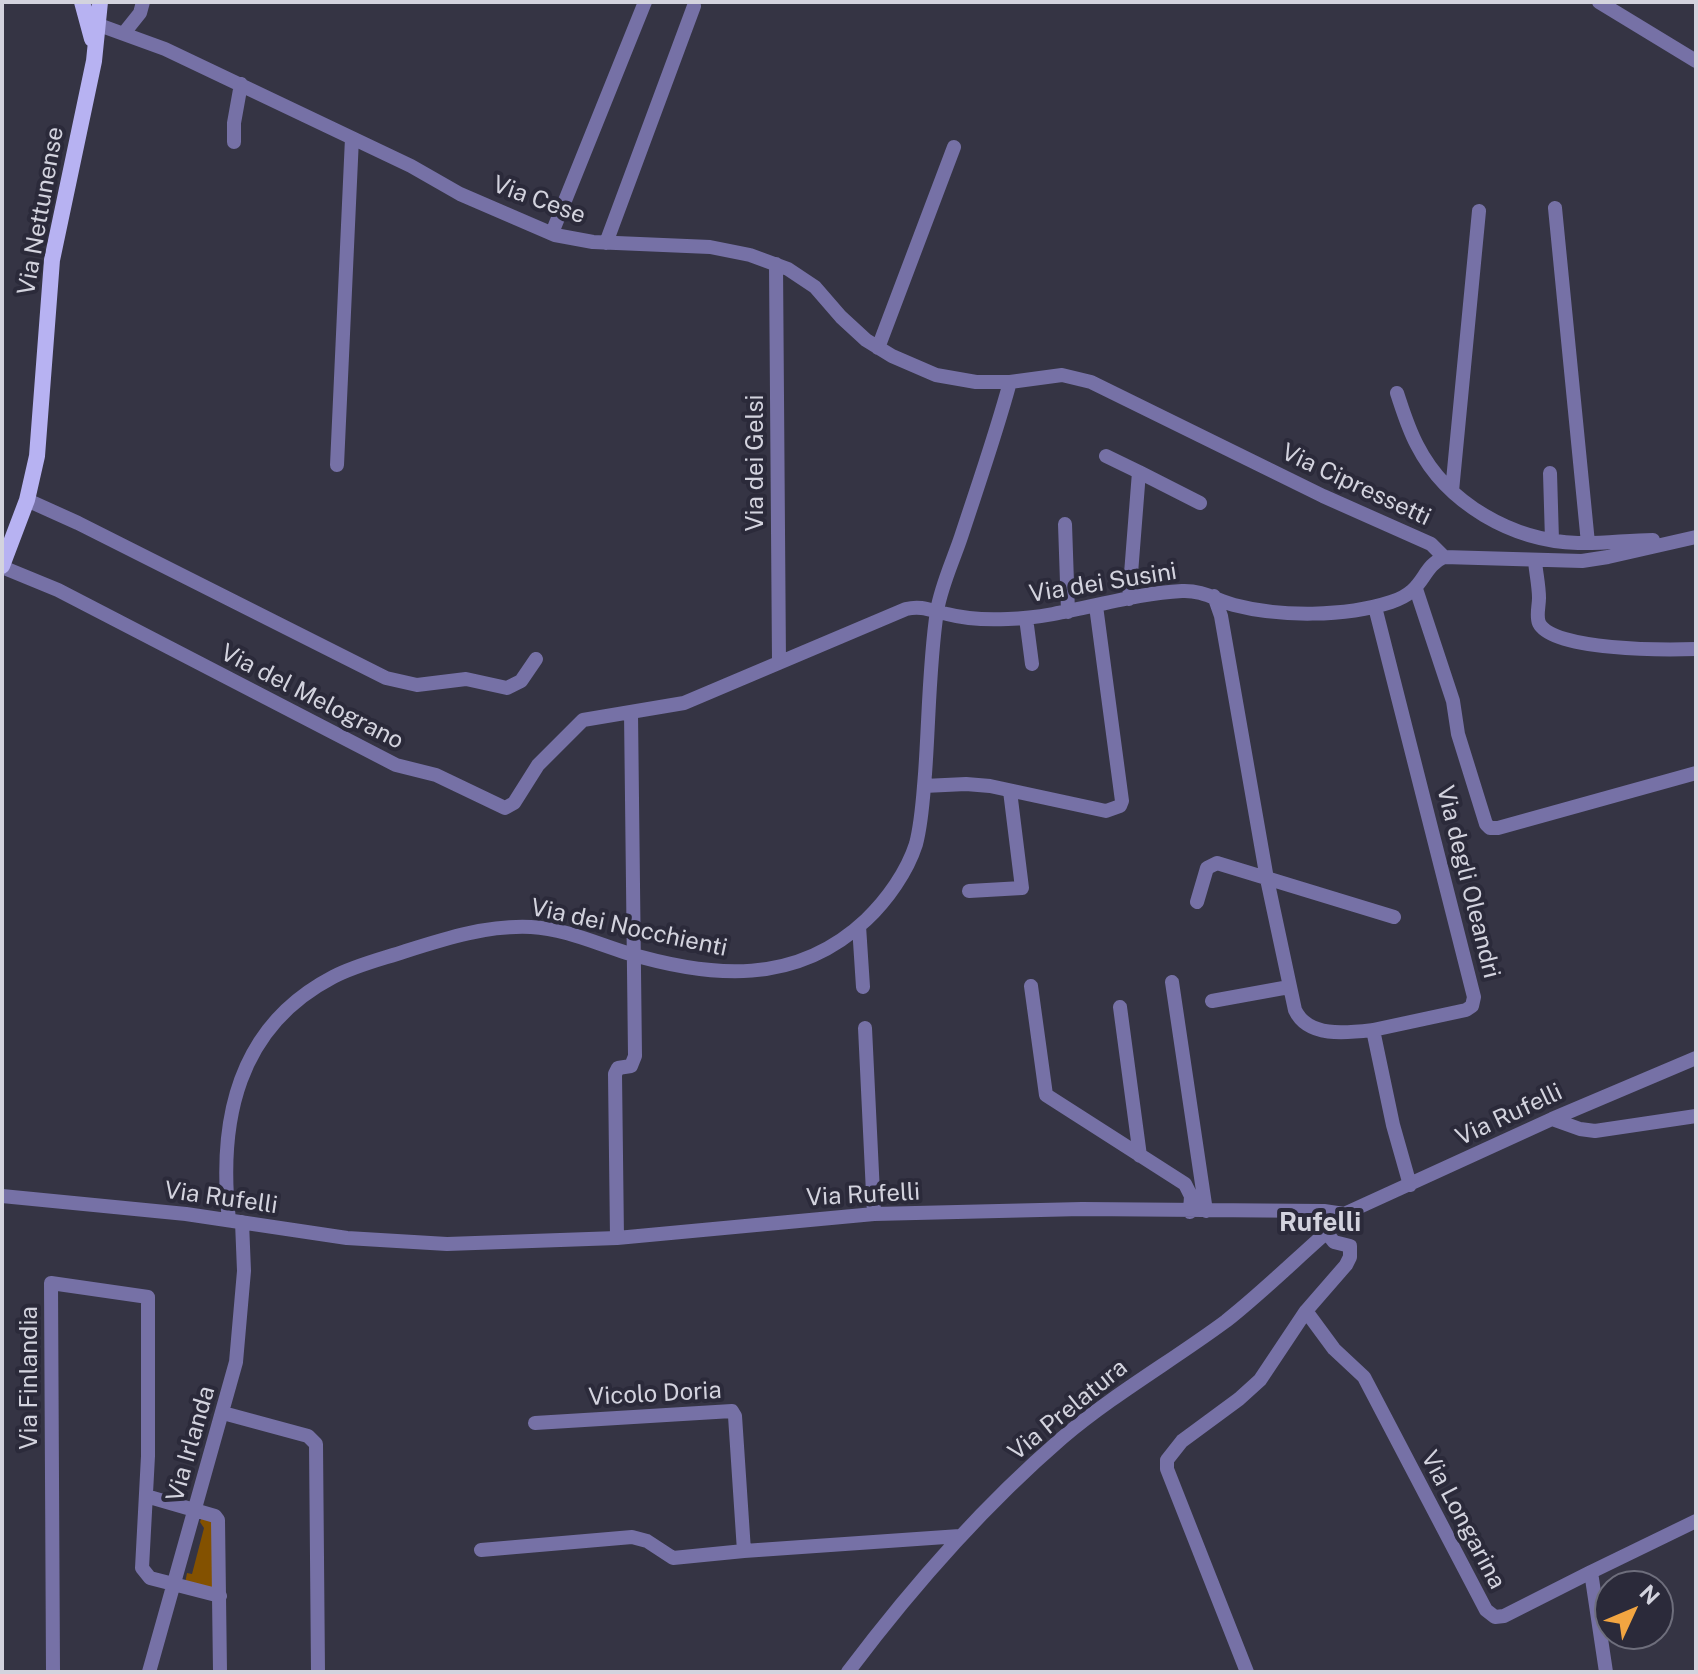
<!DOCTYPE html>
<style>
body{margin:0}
#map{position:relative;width:1698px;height:1674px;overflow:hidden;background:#353444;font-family:"Public Sans",sans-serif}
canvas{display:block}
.frame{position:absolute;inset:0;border:4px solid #d3d3de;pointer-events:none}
.north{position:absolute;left:1594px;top:1570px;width:80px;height:80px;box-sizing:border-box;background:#2b2a3a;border:2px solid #6e6e7c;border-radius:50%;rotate:46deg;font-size:22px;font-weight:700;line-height:32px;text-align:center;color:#d3d3de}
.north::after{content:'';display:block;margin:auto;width:28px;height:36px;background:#f2a541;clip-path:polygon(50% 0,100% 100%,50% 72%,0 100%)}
</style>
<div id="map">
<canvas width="1698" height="1674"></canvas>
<div class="frame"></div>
<div class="north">N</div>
</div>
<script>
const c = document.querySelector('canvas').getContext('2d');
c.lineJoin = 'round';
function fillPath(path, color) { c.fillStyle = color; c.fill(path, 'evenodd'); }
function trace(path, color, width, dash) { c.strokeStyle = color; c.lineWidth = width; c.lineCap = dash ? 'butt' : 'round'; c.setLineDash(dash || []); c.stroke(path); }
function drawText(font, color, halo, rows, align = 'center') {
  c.font = font + ' "Public Sans",sans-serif'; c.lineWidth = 8; c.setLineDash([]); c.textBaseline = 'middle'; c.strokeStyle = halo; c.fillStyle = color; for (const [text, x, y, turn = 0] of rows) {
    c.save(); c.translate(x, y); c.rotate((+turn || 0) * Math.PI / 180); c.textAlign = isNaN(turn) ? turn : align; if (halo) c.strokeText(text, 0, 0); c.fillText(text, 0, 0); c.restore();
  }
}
fillPath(new Path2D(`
 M202 1516 212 1520 214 1586 210 1588 185 1583 187 1573 192 1574 204 1528 200 1522Z`), '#835100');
trace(new Path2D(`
 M1599 2 1696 61
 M99 25 165 49 411 166 460 194 555 235 593 242 710 247 750 255 788 269 815 287 841 317 866 340 892 356 936 375 976 382H1010L1062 375 1091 382 1323 496 1431 544 1444 557 1582 561 1608 557 1696 537
 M124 33 140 13 143 2
 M234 142V123L241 84
 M1555 208 1588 543
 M552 233 645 2
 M606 243 694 6
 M776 264 779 662
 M878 348 954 147
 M1397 393C1403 411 1408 428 1417 445 1447 504 1513 541 1578 543 1603 544 1628 540 1653 540
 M1106 456 1139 472
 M337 465 352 138
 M1550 473 1552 540
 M1452 491 1479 211
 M27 500 78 523 386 678 417 685 466 679 507 688 521 681 536 659
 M1065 524 1068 612
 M1535 561C1536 573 1539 586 1539 598 1539 606 1536 616 1539 623 1552 651 1667 650 1696 649
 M2 567 58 590 396 765 436 775 505 808 514 803 538 765 583 720 684 703 906 609C922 605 932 611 947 614 966 619 988 620 1008 619 1067 617 1123 594 1182 591 1202 590 1216 600 1234 605 1280 617 1345 617 1391 602 1426 591 1420 568 1444 557
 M1416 589 1453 701 1458 734 1486 824 1490 828H1498L1696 773
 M1214 596 1221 616 1267 879 1295 1010C1308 1038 1347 1033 1373 1030
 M1129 599 1139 472 1200 503
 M1375 607 1474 997 1472 1006 1466 1010 1373 1030 1393 1125 1410 1185
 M1026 618 1032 664
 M924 786 966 784 990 786 1106 811 1120 806 1122 801 1096 606
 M969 891 1022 888 1010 791
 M1197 902 1207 868 1217 863 1394 917
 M859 926 863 987
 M1172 982 1206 1211
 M1031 986 1046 1095 1185 1184 1191 1196 1190 1212
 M1212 1001 1289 987
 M1120 1007 1140 1156
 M865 1028 874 1214
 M1552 1119 1580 1129 1595 1131 1696 1116
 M2 1196 186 1214 347 1238 447 1244 617 1238 874 1214 1082 1209 1324 1211 1344 1214 1552 1119 1696 1058
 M229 1220C218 1121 237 1027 333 977 356 965 382 959 406 951 447 938 488 925 531 927 565 929 595 943 627 953 711 978 796 986 866 920 887 900 907 872 916 844 922 821 923 797 925 774 929 720 929 664 937 611 941 586 953 561 961 537 978 485 996 434 1010 382
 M617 1238 615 1074 618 1068 631 1066 635 1056 631 713
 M1306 1311 1334 1349 1364 1377 1486 1610 1495 1617 1504 1616 1591 1572 1606 1672
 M223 1413 308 1436 316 1444 318 1672
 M535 1423 732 1411 735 1416 744 1551 960 1536
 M146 1496 215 1516 218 1520 220 1672
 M481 1550 632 1537 647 1541 673 1558 744 1551
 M1591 1572 1696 1521
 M53 1672 51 1283 148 1297V1456L142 1568 150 1578 220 1596
 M149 1672 236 1362 244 1271 242 1222
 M848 1672C912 1587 981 1508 1062 1438 1114 1394 1172 1361 1226 1321 1264 1291 1299 1256 1336 1224L1344 1214
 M1247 1672 1167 1469V1460L1182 1441 1239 1399 1260 1380 1306 1311 1346 1265 1350 1257V1246L1334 1242 1326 1232`), '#7671a6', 14);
trace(new Path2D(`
 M82 2 92 39
 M2 566 27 500 37 456 52 260 94 61 100 2`), '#b7b2f2', 16);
drawText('24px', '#d3d3de', '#2b2a3a', [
 ["Via Cese",539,200,20],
 ["Via Nettunense",41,211,-80],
 ["Via dei Gelsi",756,463,-90],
 ["Via Cipressetti",1356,485,25],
 ["Via dei Susini",1103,583,-9],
 ["Via del Melograno",312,697,27],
 ["Via degli Oleandri",1468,882,76],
 ["Via dei Nocchienti",629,928,12],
 ["Via Rufelli",1509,1115,-25],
 ["Via Rufelli",863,1195,-3],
 ["Via Rufelli",221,1198,8],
 ["Via Finlandia",30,1378,-90],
 ["Vicolo Doria",655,1394,-3],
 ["Via Prelatura",1068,1410,-39],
 ["Via Irlanda",191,1444,-74],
 ["Via Longarina",1463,1520,62]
]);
drawText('bold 26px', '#d3d3de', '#2b2a3a', [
 ["Rufelli",1320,1223]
]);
</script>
